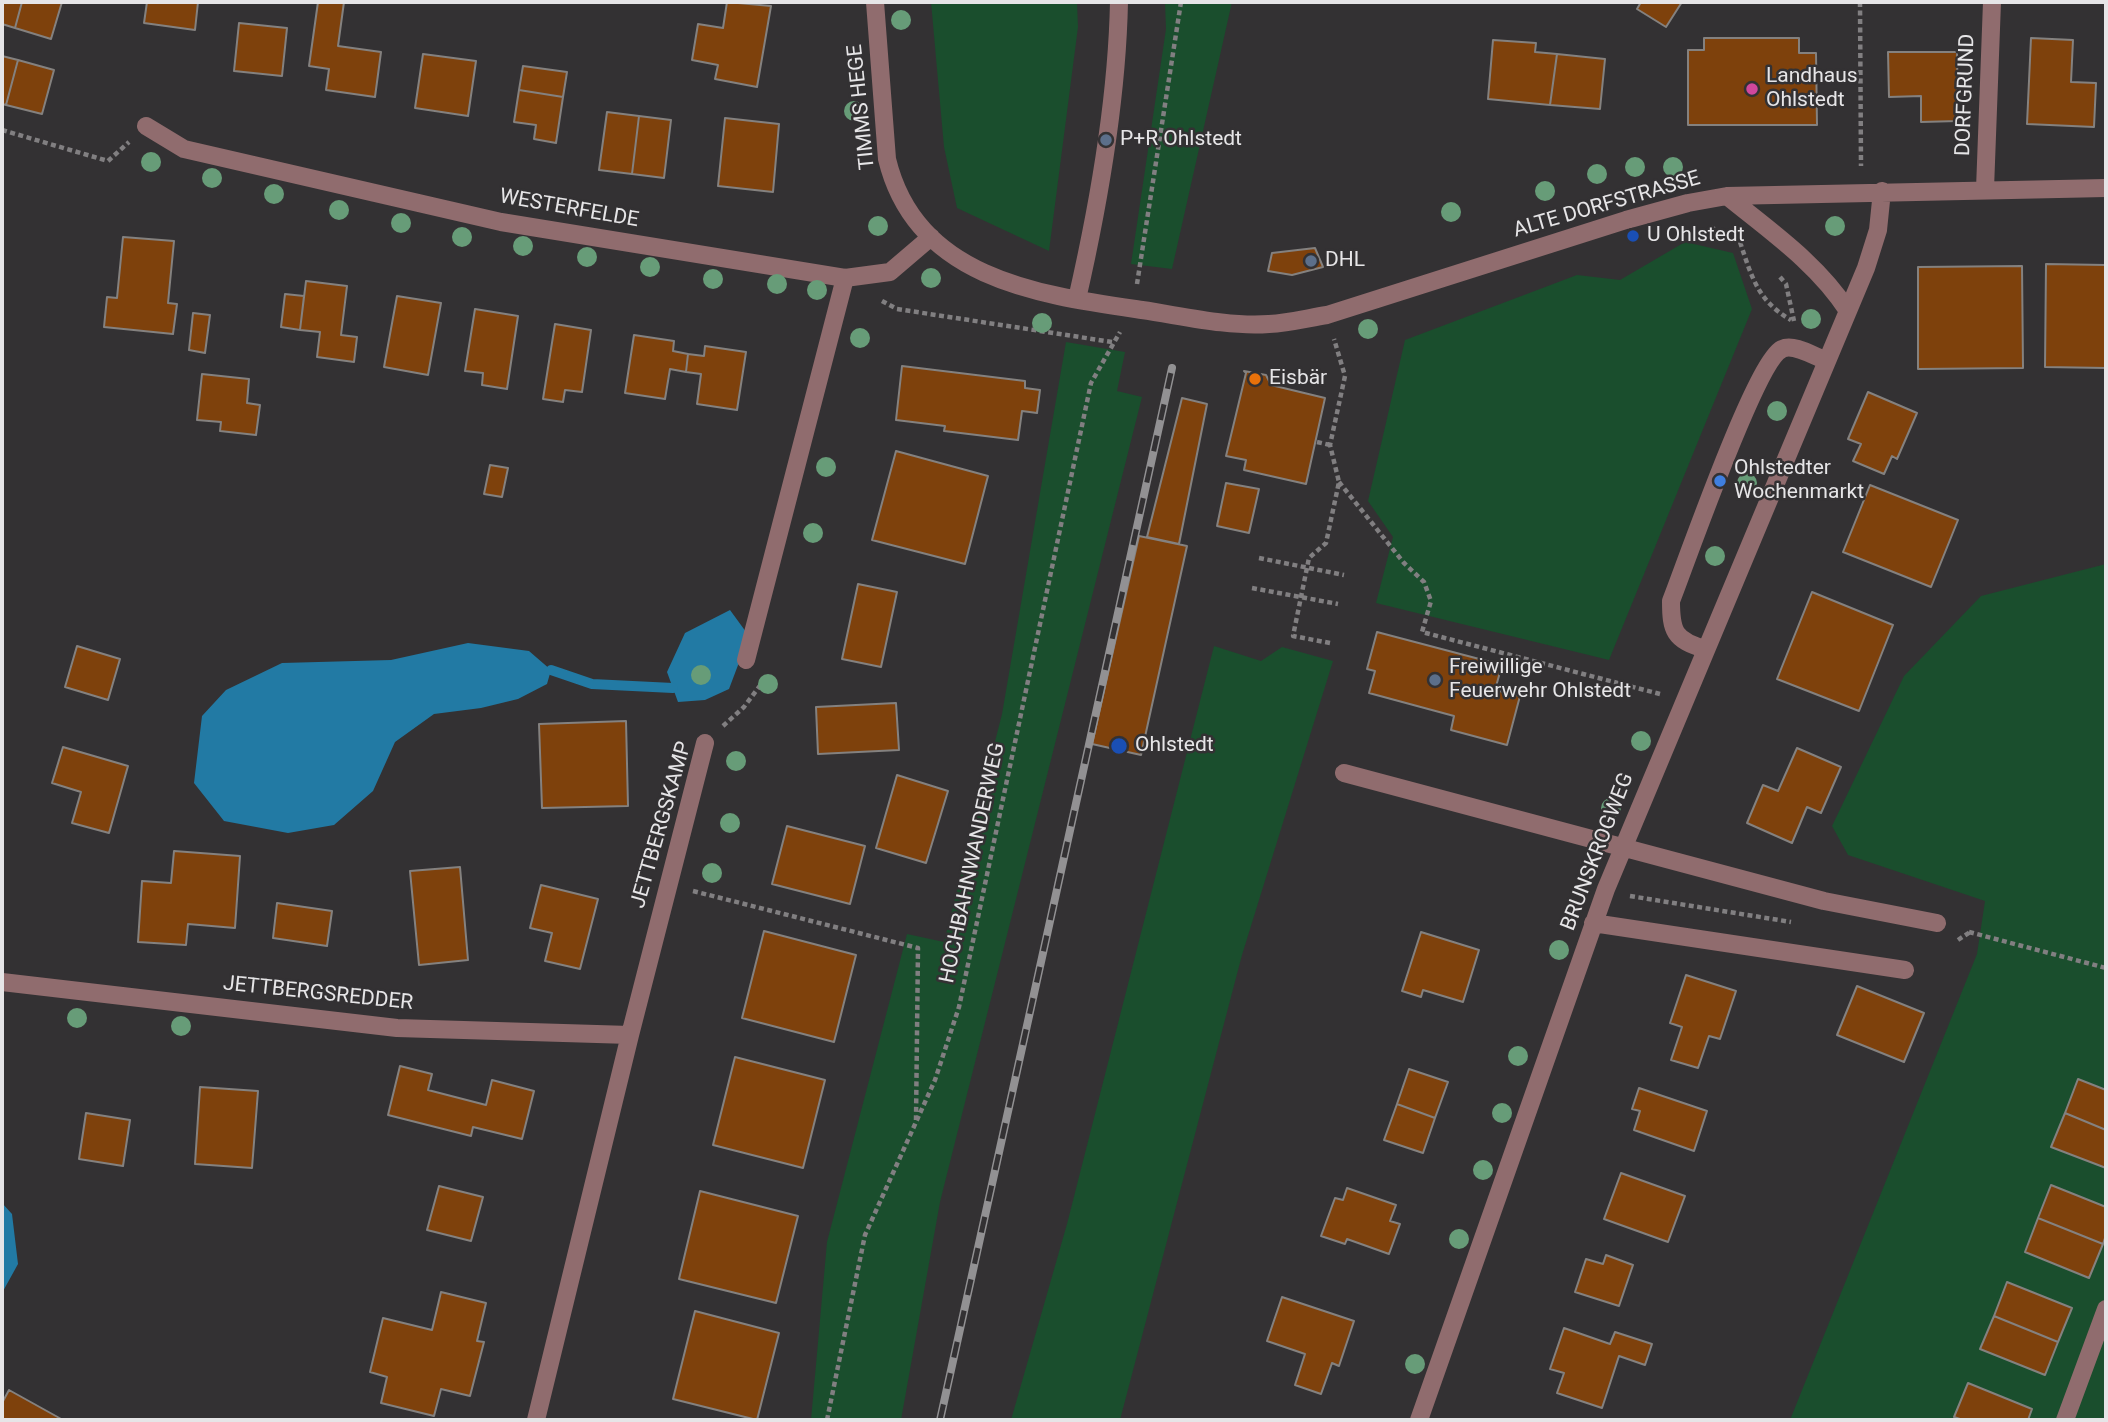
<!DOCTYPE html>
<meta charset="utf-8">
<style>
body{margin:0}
#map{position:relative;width:2108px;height:1422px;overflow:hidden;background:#333133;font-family:Roboto,sans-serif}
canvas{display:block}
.frame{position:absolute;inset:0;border:4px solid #e6e5e7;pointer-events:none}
</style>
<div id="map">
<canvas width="2108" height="1422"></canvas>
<div class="frame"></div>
</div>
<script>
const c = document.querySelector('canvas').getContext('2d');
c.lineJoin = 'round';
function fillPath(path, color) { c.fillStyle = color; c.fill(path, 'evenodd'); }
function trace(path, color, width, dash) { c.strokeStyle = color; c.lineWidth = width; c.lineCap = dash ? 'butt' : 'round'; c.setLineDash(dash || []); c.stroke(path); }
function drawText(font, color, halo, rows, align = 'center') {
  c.font = font + ' Roboto,sans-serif'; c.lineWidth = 5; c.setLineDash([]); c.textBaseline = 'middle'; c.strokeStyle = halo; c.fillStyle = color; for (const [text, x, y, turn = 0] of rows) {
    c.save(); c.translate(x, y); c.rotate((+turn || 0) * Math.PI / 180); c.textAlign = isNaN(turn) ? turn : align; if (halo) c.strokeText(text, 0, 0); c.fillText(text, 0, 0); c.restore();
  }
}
fillPath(new Path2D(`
 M931 2H1077L1078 27 1049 251 957 208 944 147Z
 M1165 2H1232L1172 269 1131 264 1166 29Z
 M1685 242 1733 253 1752 309 1609 660 1376 603 1393 537 1368 501 1405 340 1577 275 1620 280Z
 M1066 342 1125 352 1117 391 1142 397 940 1202 901 1420H811L827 1242 907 934 944 942 1002 714Z
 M2106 564V1420H1790L1977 954 1985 901 1848 855 1832 826 1904 676 1981 596Z
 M1214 646 1261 661 1282 647 1333 661 1242 955 1120 1420H1011L1067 1224Z`), '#1a4e2d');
fillPath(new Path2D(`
 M730 610 749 636 729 689 705 700 678 702 667 672 685 633Z
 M468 643 529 651 551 670 547 684 518 699 481 708 434 714 395 742 373 791 334 825 288 833 224 821 194 783 202 716 226 690 282 663 391 660Z
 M2 1203 12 1214 18 1264 2 1293Z`), '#227aa4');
trace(new Path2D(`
 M551 670 592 684 673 688`), '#227aa4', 10);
const building = new Path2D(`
 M2 2H22L15 28 2 24Z
 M22 2H62L51 39 15 28Z
 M147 2H198L195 30 144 23Z
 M318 2H344L338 46 381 52 375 97 326 90 329 69 309 66Z
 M727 2 771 6 757 87 715 79 718 65 692 60 698 24 723 28Z
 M1641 2H1682L1666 27 1637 9Z
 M239 23 287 28 282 76 234 71Z
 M1704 38H1799V53H1816L1817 125H1688V50H1704Z
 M2031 38 2073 40 2071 82 2096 83 2094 127 2027 124Z
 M1493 40 1536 43 1535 52 1557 54 1550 105 1488 99Z
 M1888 52H1957L1958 121 1921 122V96L1889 97Z
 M423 54 476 61 468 116 415 108Z
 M1557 54 1605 59 1600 109 1550 105Z
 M2 56 18 60 6 105 2 104Z
 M18 60 54 70 42 114 6 105Z
 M523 66 567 72 563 97 519 90Z
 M519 90 563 97 556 143 534 139 536 125 514 122Z
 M607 112 639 116 632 174 599 170Z
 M639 116 671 120 664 178 632 174Z
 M725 118 779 124 773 192 718 186Z
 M123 237 174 241 168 303 177 304 173 334 104 327 107 297 117 298Z
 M1315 248 1323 267 1292 275 1268 271 1272 253Z
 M2046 264 2106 265V368L2045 367Z
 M2022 266 2023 368 1918 369V267Z
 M306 281 347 286 341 335 357 337 354 362 317 357 320 332 300 330Z
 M285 294 304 296 300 330 281 327Z
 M397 296 441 303 428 375 384 367Z
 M475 309 518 316 507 389 482 385 483 373 465 371Z
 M193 313 210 315 205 353 189 350Z
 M555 324 591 330 582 392 565 390 563 402 543 399Z
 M634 335 674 341 673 351 688 354 686 372 670 369 665 399 625 393Z
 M705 346 746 352 737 410 697 404 701 374 686 372 688 354 704 356Z
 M902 366 1025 381V388L1040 390 1037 413 1022 411 1018 440 944 431 945 426 896 420Z
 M1244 371 1266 375 1271 385 1325 398 1306 484 1244 470 1246 460 1226 456 1246 373Z
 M202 374 249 379 247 403 260 405 256 435 220 431 221 422 197 420Z
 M1868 392 1917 413 1897 459 1892 456 1884 474 1853 461 1861 444 1848 439Z
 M1182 398 1207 404 1179 544 1147 537Z
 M896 451 988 476 965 564 872 540Z
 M490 465 508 468 502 497 484 494Z
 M1226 483 1259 489 1249 533 1217 526Z
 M1870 485 1958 520 1931 587 1843 552Z
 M1139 536 1187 546 1141 755 1092 744Z
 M858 584 897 592 881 667 842 659Z
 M1812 592 1893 625 1859 711 1777 679Z
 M1377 632 1502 665 1495 690 1520 696 1507 745 1451 730 1454 716 1369 693 1375 671 1367 669Z
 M77 646 120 659 108 700 65 687Z
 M896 703 899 750 818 754 816 707Z
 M626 721 628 806 542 808 539 724Z
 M63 747 128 766 109 833 72 823 81 792 52 783Z
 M1797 748 1841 767 1821 813 1807 807 1792 843 1747 823 1763 785 1778 791Z
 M897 775 948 791 926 863 876 848Z
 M787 826 865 846 850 904 772 884Z
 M174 851 240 856 235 928 188 924 186 945 138 942 142 881 171 883Z
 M460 867 468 960 419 965 410 871Z
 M541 885 598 899 580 969 545 961 552 933 530 928Z
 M277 903 332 911 327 946 273 938Z
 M764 931 856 955 834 1042 742 1018Z
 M1421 932 1479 950 1463 1002 1423 990 1421 997 1402 991Z
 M1686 975 1736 991 1720 1039 1709 1036 1698 1068 1671 1060 1682 1027 1670 1023Z
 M1857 986 1924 1013 1904 1062 1837 1035Z
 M735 1057 825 1080 803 1168 713 1145Z
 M400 1066 432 1074 428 1090 486 1105 492 1080 534 1091 522 1139 473 1127 471 1136 388 1115Z
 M1409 1069 1448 1082 1435 1118 1397 1104Z
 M2078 1079 2106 1090V1130L2065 1113Z
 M200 1087 258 1091 252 1168 195 1164Z
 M1639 1088 1707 1111 1694 1151 1634 1130 1640 1111 1632 1109Z
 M1397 1104 1435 1118 1423 1153 1384 1140Z
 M86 1113 130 1120 123 1166 79 1159Z
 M2065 1113 2106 1130V1168L2051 1147Z
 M1621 1173 1685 1196 1668 1242 1604 1219Z
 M2051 1185 2106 1207V1235L2103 1244 2038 1218Z
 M439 1186 483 1197 471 1241 427 1230Z
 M1347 1188 1396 1205 1390 1221 1400 1224 1389 1254 1347 1239 1345 1244 1321 1236 1335 1198 1343 1200Z
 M700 1191 798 1216 776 1303 679 1279Z
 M2038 1218 2103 1244 2089 1278 2025 1252Z
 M1606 1255 1633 1265 1619 1306 1575 1292 1586 1259 1603 1264Z
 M2007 1282 2072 1308 2058 1342 1994 1316Z
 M441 1292 486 1303 477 1341 484 1342 470 1396 441 1389 434 1416 381 1403 387 1377 370 1372 383 1318 432 1330Z
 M1282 1297 1354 1321 1339 1366 1332 1363 1321 1394 1295 1385 1305 1354 1267 1341Z
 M695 1311 779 1333 757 1420 673 1399Z
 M1994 1316 2058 1342 2045 1375 1980 1349Z
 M1564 1328 1610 1344 1615 1332 1652 1344 1645 1365 1619 1356 1602 1408 1557 1393 1564 1373 1550 1369Z
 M1968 1383 2032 1409 2028 1420H1963L1954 1417Z
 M9 1390 63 1420H2V1403Z`);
fillPath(building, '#7e410c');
trace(building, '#84817f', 2);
trace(new Path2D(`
 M1860 2 1861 166
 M2 130 108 161 129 142
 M1710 227 1731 236
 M1740 242C1752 278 1758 301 1791 320
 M1780 277 1786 284 1794 321
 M1137 284 1181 2
 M882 301 897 309 1112 342
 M1317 442 1330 445
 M1339 482 1404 563 1424 582 1431 601 1422 632 1660 694
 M1259 558 1344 575
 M1252 588 1338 604
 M1330 643 1293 636 1309 558 1326 543 1339 482 1330 445 1345 376 1334 339
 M723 726 744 707 762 683
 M693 891 918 948 916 1120
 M1630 896 1791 922
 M1969 932 2106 968
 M1958 940 1970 932
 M827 1420 865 1235 935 1080 959 1007 1091 383 1120 332`), '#817f81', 4.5, [5, 3.5]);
trace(new Path2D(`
 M875 2 887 159C916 279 1039 295 1142 310 1183 316 1228 327 1269 324 1289 323 1308 318 1327 315L1626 220 1688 203 1727 196 2106 188
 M146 126 184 149 501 222 845 278 890 272 931 237
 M1985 189 1992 2
 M1727 196C1770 231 1818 264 1848 311
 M1077 299C1099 203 1117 100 1119 2
 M1705 649C1674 640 1671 631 1671 601 1686 563 1756 361 1782 349 1794 343 1815 357 1827 361
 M746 660 845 278
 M1344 773 1824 901 1937 923
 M1593 923 1905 970
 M2 982 397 1028 630 1035
 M536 1420 630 1035 705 743
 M1419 1420 1606 889 1866 268 1878 230 1882 191
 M2065 1420 2106 1309`), '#906c6e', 18);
const rail = new Path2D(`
 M940 1420 1172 368`);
trace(rail, '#929193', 8);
trace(rail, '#333133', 5, [16]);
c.fillStyle = '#679c78';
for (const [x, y] of [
 [901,20],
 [854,111],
 [151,162],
 [1635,167],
 [1673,167],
 [1597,174],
 [212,178],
 [1545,191],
 [274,194],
 [339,210],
 [1451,212],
 [401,223],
 [878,226],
 [1835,226],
 [462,237],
 [523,246],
 [587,257],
 [650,267],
 [931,278],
 [713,279],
 [777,284],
 [817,290],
 [1811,319],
 [1042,323],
 [1368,329],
 [860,338],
 [1777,411],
 [826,467],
 [1747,483],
 [813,533],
 [1715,556],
 [701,675],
 [768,684],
 [1641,741],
 [736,761],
 [1611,808],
 [730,823],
 [712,873],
 [1559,950],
 [77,1018],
 [181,1026],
 [1518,1056],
 [1502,1113],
 [1483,1170],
 [1459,1239],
 [1415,1364]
]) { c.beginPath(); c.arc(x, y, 10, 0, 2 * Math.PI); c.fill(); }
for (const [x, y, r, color] of [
 [1752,89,7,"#d1479c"],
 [1106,140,7,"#5c6f8a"],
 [1633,236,7,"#1a4fb4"],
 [1311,261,7,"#5c6f8a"],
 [1255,379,7,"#e8710a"],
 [1720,481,7,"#3f7fe0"],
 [1435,680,7,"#5c6f8a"],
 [1119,746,9,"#1a4fb4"]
]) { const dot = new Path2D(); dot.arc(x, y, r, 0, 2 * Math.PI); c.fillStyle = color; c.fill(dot); trace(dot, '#333133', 2.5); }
drawText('21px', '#e6e5e7', '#333133', [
 ["Landhaus",1766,77],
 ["Ohlstedt",1766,101],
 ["P+R Ohlstedt",1120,140],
 ["U Ohlstedt",1647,236],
 ["DHL",1325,261],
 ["Eisbär",1269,379],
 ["Ohlstedter",1734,469],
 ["Wochenmarkt",1734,493],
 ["Freiwillige",1449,668],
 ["Feuerwehr Ohlstedt",1449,692],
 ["Ohlstedt",1135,746]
], 'left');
drawText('21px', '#e6e5e7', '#333133', [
 ["DORFGRUND",1966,95,-88],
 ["TIMMS HEGE",862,107,-96],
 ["ALTE DORFSTRASSE",1607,205,-16],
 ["WESTERFELDE",569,209,10],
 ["JETTBERGSKAMP",662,825,-74],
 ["BRUNSKROGWEG",1598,852,-69],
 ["HOCHBAHNWANDERWEG",973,863,-78],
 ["JETTBERGSREDDER",318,994,6]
]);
</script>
